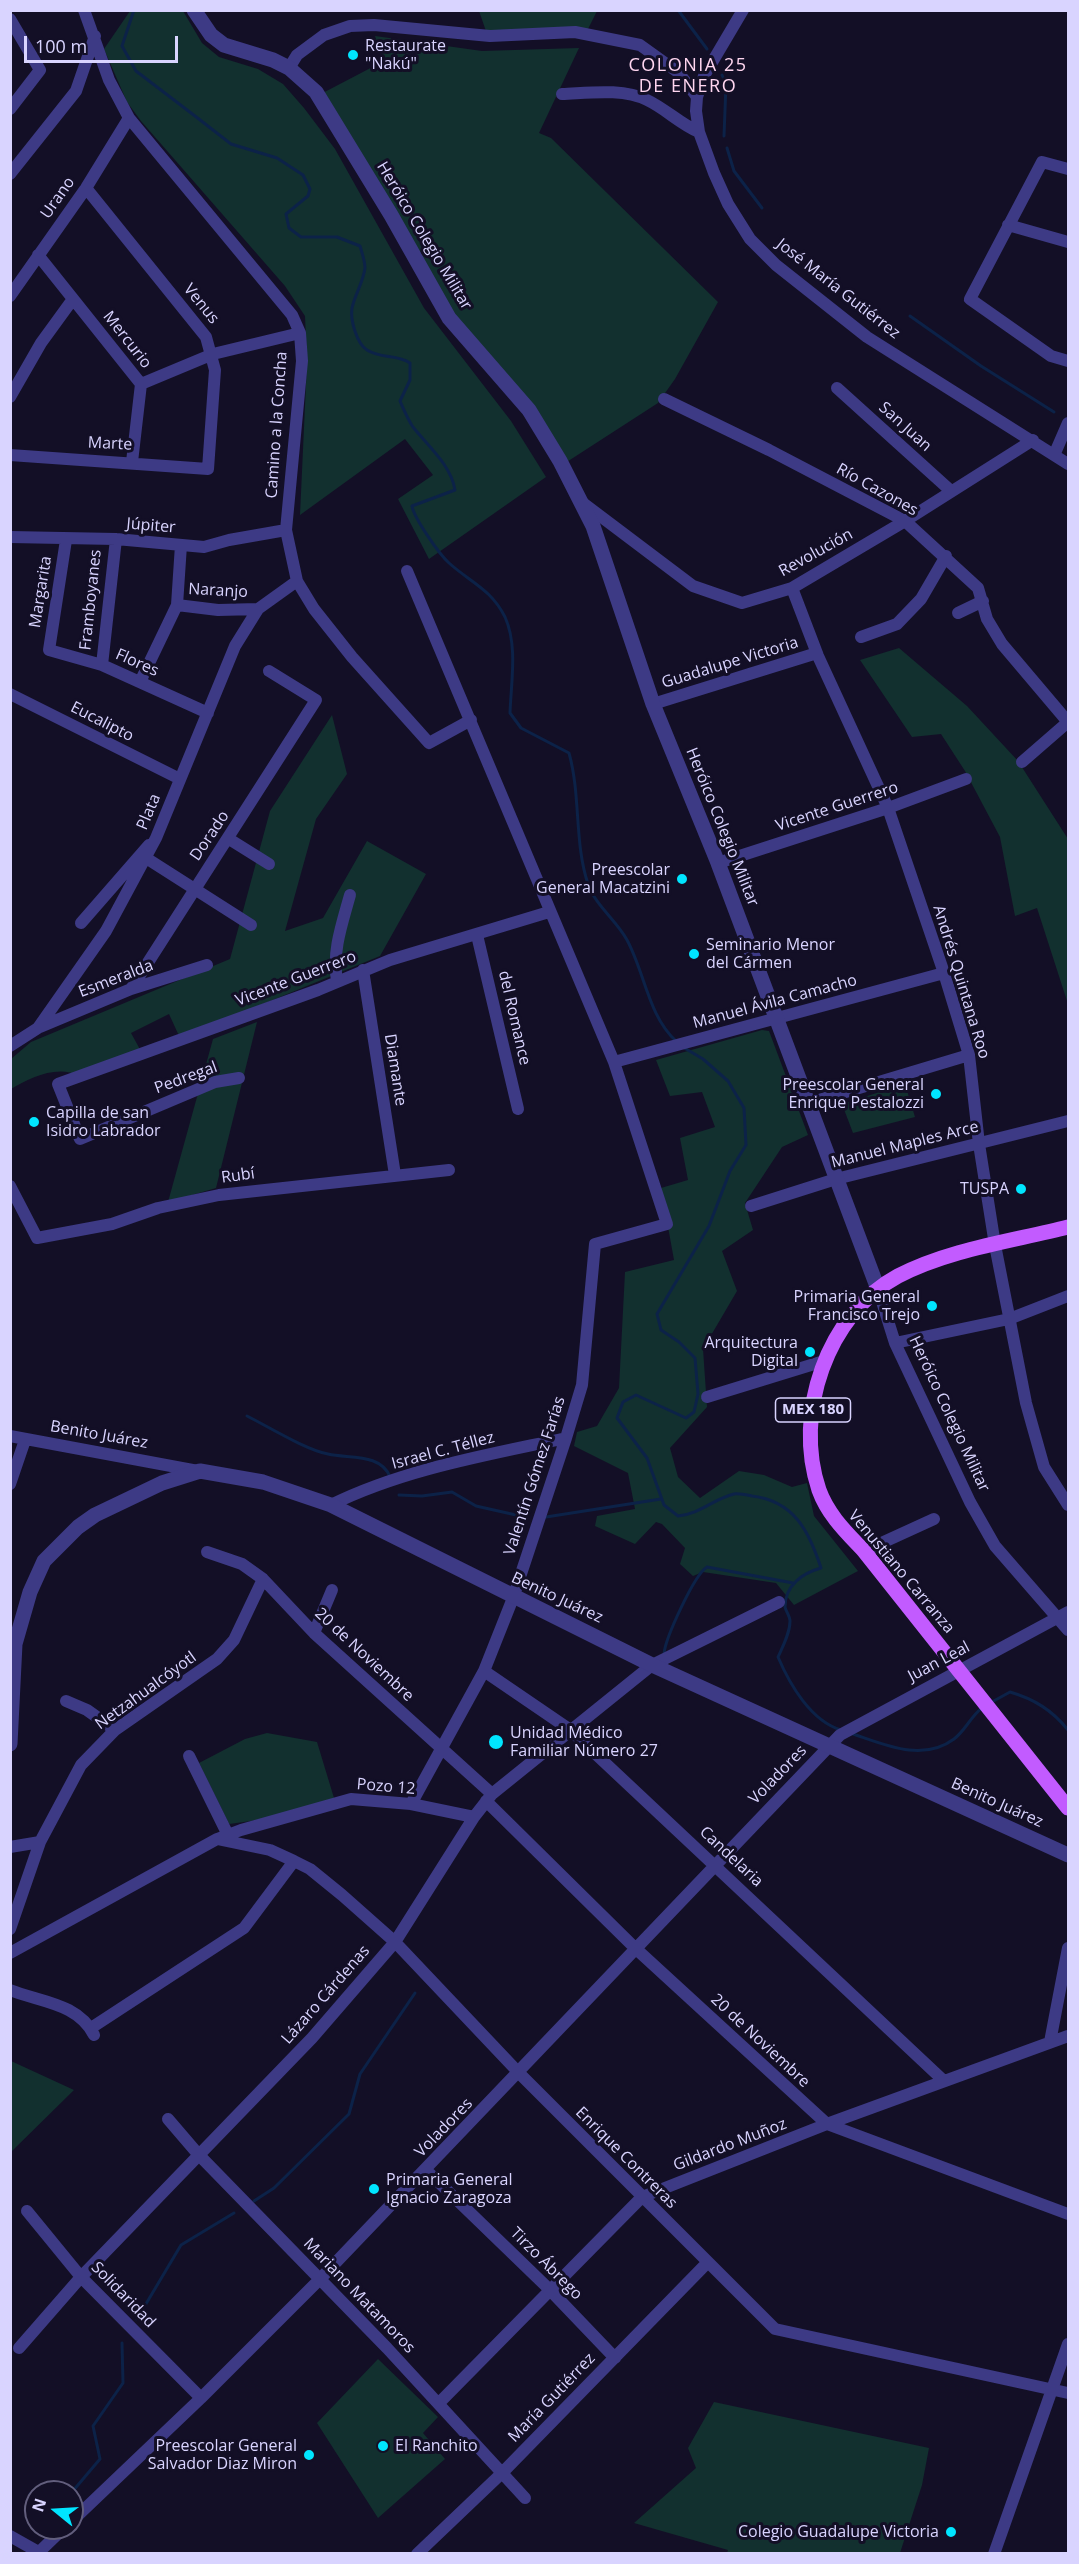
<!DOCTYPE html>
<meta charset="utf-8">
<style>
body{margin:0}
#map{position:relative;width:1079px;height:2564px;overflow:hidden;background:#130f26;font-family:"Open Sans",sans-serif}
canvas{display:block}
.frame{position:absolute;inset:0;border:12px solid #d9d4ff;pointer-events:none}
.north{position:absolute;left:24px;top:2480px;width:60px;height:60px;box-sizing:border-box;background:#130f26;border:2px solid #625e7d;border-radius:50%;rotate:288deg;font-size:16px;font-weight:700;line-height:24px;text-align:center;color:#d9d4ff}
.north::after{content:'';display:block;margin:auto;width:21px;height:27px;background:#00e5ff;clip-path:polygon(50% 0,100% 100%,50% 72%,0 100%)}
.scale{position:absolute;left:24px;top:36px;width:154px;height:27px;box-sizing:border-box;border:3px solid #d9d4ff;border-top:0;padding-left:8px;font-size:18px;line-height:21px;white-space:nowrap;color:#d9d4ff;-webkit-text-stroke:4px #130f26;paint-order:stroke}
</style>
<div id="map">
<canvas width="1079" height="2564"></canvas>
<div class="frame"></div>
<div class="north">N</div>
<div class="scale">100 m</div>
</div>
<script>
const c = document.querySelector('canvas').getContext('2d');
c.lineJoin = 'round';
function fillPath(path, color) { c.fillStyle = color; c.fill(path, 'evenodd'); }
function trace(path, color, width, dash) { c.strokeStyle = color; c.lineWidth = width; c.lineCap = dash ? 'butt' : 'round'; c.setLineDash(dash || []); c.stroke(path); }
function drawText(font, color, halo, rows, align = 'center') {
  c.font = font + ' "Open Sans",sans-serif'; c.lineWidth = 6; c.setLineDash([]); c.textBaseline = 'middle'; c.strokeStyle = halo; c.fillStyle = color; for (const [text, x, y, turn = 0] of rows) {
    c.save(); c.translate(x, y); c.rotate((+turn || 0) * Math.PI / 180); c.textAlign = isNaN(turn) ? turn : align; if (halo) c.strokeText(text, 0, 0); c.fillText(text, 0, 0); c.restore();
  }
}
fillPath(new Path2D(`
 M130 11H183L202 43 219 57 258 69 283 84 304 108 335 149 424 308 511 421 546 477 429 559 398 499 433 475 405 439 300 515 307 362 305 316 285 286 141 121 127 102 104 49Z
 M479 11H597L585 35 487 34Z
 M375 36 482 51 579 48 539 133 551 138 718 302 675 379 658 403 559 467 528 418 450 313 317 96 382 62Z
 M899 648 967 706 1018 761 1068 839V1004L1037 908 1015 916 1000 837 965 771 941 734 912 737 860 660Z
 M332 715 347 774 316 819 285 931 323 918 367 841 426 874 380 956 180 1038 169 1014 131 1033 142 1053 79 1076C58 1064 29 1078 11 1089V1059L31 1042 230 959 270 811Z
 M257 1022 216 1188 168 1202 213 1039Z
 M762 1030 769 1031 808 1135 782 1147 745 1203 753 1230 722 1251 737 1291 703 1349 707 1407 670 1448 678 1477 700 1498 739 1471 764 1475 792 1487 807 1483 814 1516 858 1571 794 1605 776 1583 703 1572 693 1576 680 1564 685 1548 662 1524 656 1522 635 1544 595 1526 597 1516 635 1509 628 1473 574 1446 577 1432 597 1426 619 1388 625 1272 674 1260 661 1188 688 1180 680 1138 715 1127 702 1092 670 1096 656 1060Z
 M905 1084 915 1117 853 1133 842 1104Z
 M267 1733 317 1742 334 1798 295 1815 229 1824 199 1763 245 1739Z
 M11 2061 74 2090 11 2152Z
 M378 2359 438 2417 423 2433 445 2459 378 2518 317 2423Z
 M714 2402 929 2448 922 2485 900 2553H727L728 2550 634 2523 696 2468 688 2448Z`), '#12302f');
trace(new Path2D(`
 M134 10 122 46 136 71 195 116 231 144 277 158 303 175 310 189 308 196 286 214 289 228 301 237H337L360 246C362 253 365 261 365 268 363 283 355 294 352 308 350 320 357 344 367 350 381 359 397 354 410 363V380L400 401C404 410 408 420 413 427 428 446 451 465 455 490L412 506C414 518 439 554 449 563 470 582 491 589 505 617 518 646 511 682 510 713L521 728 569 753C581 796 574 842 588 884 595 905 617 921 627 940 645 973 648 1016 677 1042
 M678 10 707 49
 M722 75 726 84 724 136
 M727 148 734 171 762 208
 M910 316 981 366 1054 412
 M681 1046 703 1059 728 1081 744 1108 746 1145 730 1171 709 1226 657 1314 661 1330 679 1342 695 1358 698 1394 694 1412 686 1418 636 1395 623 1402 617 1418 647 1458 664 1505 678 1516C700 1514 713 1499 734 1494 739 1493 747 1495 752 1496 794 1501 809 1531 821 1568 803 1573 785 1585 785 1607 786 1612 790 1616 790 1621 790 1633 783 1646 778 1657 790 1685 811 1721 841 1730
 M247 1416C269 1427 306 1450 328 1454 349 1459 381 1453 390 1477
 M399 1495 422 1496 452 1492 476 1506 525 1517
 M546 1517 661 1499
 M664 1654C665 1639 694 1575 707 1567L793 1583
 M990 1703 1010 1692C1034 1699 1052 1710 1068 1730
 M850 1733C883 1744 922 1763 954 1739 965 1731 971 1716 982 1708
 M254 2201 274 2188 349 2114 360 2074 415 1993
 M137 2319 181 2245 234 2213
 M72 2492 100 2459 93 2426 123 2383 122 2343
 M30 2494 36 2495`), '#0c2248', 3);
trace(new Path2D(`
 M84 10 109 80 129 118 292 315 300 333 302 361 286 530 297 581 314 609 352 657 429 743 471 720
 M743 10 704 76 697 97 696 111 699 132 714 173 728 204 750 239 776 265 867 337 1068 464
 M10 19 40 70 10 109
 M289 68 297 55 324 35 350 26 374 25 490 36 575 32 640 45 679 73 697 97
 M562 94C588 93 623 88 647 100 666 109 680 124 699 132
 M1068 169 1042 162 970 299 1051 356 1068 361
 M10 174 76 91 95 36
 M1008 225 1068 242
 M38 255 141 384 132 462
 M10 296 86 188 129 118
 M141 384 213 354 300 333
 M837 388 951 491
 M10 397 41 343 73 299
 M664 399 769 450 905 521 978 588 987 619 1002 644 1068 722
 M1055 453 1068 423
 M10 455 208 469 215 370 206 337 86 188
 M583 503 693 586 742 603 792 588 905 521 1033 440
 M10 537 116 539 204 547 229 540 286 530
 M66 540 49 650 102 665 208 713
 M407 571 614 1062 667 1224 595 1244 582 1385 566 1438 513 1598 484 1671 411 1804
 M792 588 818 656 888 808 944 973 969 1055 979 1144 995 1245 1026 1403 1044 1467 1068 1505
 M177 605 218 610 258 609
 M958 613 983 601
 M861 637 897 624 921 599 946 556
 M102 665 116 539
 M140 682 177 605 181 545
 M10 694 180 779
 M653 704 817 653
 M1022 762 1068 722
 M229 839 269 864
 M146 858 251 925
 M718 863 888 808 966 779
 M81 923 149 845
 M477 935 518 1109
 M363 970 395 1175
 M337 981C332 951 342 924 350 895
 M131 989 316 700 269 671
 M40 1027 131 989 207 965
 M10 1046 38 1028 106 931 156 838 235 646 258 609 297 581
 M614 1062 944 973
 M239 1078 215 1082 80 1139 58 1084 318 990 390 960 549 912
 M809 1103 969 1055
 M10 1186 37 1238 112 1224 158 1208 219 1195 449 1170
 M751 1206 836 1179 1068 1121
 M878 1289 895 1343 970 1502 995 1546 1068 1630
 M895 1343 1009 1319 1068 1296
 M707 1397 824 1361
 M10 1436 198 1471
 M10 1484 25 1440
 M331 1505C404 1469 488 1455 566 1438
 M864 1551 934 1519
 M207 1552 242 1564 263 1579 314 1633 492 1794
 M314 1633 332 1590
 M484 1671 569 1729 944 2081
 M66 1701 87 1710 115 1730
 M189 1756 228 1835
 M486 1801 634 1947 827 2124 1068 2214
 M217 1839 270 1850 294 1861 310 1869 342 1895 395 1942 519 2073 775 2329 1068 2393
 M10 1847 40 1842
 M10 1929 40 1842 81 1765 115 1730 217 1659 234 1640 263 1579
 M10 1953 217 1839 241 1830 351 1799 411 1804 474 1817
 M10 1990C40 2002 78 2003 94 2035
 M91 2028 244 1928 294 1861
 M1050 2042 1068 1948
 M168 2119 198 2154 387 2348 525 2498
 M426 2170 549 2289 615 2358
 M27 2211 81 2277 201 2398
 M19 2348 81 2277 312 2038 395 1942 474 1817 492 1794 652 1665 779 1602
 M439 2403 642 2197 827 2124 1068 2036
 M72 2521 201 2398 320 2279 840 1735 1068 1612
 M10 2536 42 2554
 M37 2554 64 2528
 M417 2554 502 2473 708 2262
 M994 2554 1068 2344`), '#3d3a85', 12);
trace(new Path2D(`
 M194 10 211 35 224 45 273 60 289 68 316 92 391 215 449 318 529 410 560 461 593 526 653 704 718 863 878 1289
 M10 1744 15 1644 30 1592 44 1561 78 1527 95 1515 162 1483 200 1471 263 1482 331 1505 652 1665 1068 1855`), '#3d3a85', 15);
trace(new Path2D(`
 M1068 1227C1013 1241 950 1249 898 1276 827 1314 793 1414 819 1490 828 1515 846 1532 864 1551L1068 1808`), '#c25bff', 15);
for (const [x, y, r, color] of [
 [353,55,6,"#00e5ff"],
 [682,879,6,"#00e5ff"],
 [694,954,6,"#00e5ff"],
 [936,1094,6,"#00e5ff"],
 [34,1122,6,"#00e5ff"],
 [1021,1189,6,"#00e5ff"],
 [932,1306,6,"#00e5ff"],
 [810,1352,6,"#00e5ff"],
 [496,1742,8,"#00e5ff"],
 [374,2189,6,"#00e5ff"],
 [383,2446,6,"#00e5ff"],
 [309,2455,6,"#00e5ff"],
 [951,2532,6,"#00e5ff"]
]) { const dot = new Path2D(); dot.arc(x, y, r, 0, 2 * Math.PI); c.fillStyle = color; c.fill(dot); trace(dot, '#130f26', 2); }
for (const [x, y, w] of [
 [813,1410,75]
]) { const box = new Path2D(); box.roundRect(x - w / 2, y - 12, w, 24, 4.5); c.fillStyle = '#130f26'; c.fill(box); trace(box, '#d9d4ff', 1.5); }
drawText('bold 15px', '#d9d4ff', null, [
 ["MEX 180",813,1410]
]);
drawText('16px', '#d9d4ff', '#130f26', [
 ["Restaurate",365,46,"left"],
 ["\"Nakú\"",365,64,"left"],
 ["Preescolar",670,870],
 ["General Macatzini",670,888],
 ["Seminario Menor",706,945,"left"],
 ["del Cármen",706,963,"left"],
 ["Preescolar General",924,1085],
 ["Enrique Pestalozzi",924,1103],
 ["Capilla de san",46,1113,"left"],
 ["Isidro Labrador",46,1131,"left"],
 ["TUSPA",1009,1189],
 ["Primaria General",920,1297],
 ["Francisco Trejo",920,1315],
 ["Arquitectura",798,1343],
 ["Digital",798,1361],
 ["Unidad Médico",510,1733,"left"],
 ["Familiar Número 27",510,1751,"left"],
 ["Primaria General",386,2180,"left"],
 ["Ignacio Zaragoza",386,2198,"left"],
 ["Preescolar General",297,2446],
 ["Salvador Diaz Miron",297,2464],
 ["El Ranchito",395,2446,"left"],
 ["Colegio Guadalupe Victoria",939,2532]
], 'right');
drawText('16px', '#d9d4ff', '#130f26', [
 ["Urano",58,198,-55],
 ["Heróico Colegio Militar",424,236,59],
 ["José María Gutiérrez",838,289,38],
 ["Venus",201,304,51],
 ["Mercurio",127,340,52],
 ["Camino a la Concha",277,425,-86],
 ["San Juan",905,427,42],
 ["Marte",110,444,3],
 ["Río Cazones",877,490,29],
 ["Júpiter",151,526,5],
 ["Revolución",816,553,-29],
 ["Naranjo",218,591,3],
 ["Margarita",41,592,-81],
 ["Framboyanes",91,600,-84],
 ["Flores",137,663,24],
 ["Guadalupe Victoria",730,663,-17],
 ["Eucalipto",102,722,27],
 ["Vicente Guerrero",837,807,-18],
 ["Plata",149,812,-67],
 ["Heróico Colegio Militar",722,827,68],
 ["Dorado",210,836,-56],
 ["Esmeralda",116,979,-21],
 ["Vicente Guerrero",296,979,-21],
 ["Andrés Quintana Roo",961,982,73],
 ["Manuel Ávila Camacho",775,1002,-15],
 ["del Romance",514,1018,77],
 ["Diamante",395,1070,81],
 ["Pedregal",186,1078,-20],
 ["Manuel Maples Arce",905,1145,-14],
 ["Rubí",238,1176,-8],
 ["Heróico Colegio Militar",949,1414,65],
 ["Benito Juárez",99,1435,10],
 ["Israel C. Téllez",443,1451,-15],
 ["Valentín Gómez Farías",535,1476,-72],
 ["Venustiano Carranza",901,1572,50],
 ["Benito Juárez",557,1598,25],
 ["20 de Noviembre",364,1655,43],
 ["Juan Leal",939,1662,-28],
 ["Netzahualcóyotl",146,1691,-36],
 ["Voladores",778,1775,-46],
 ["Pozo 12",386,1787,5],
 ["Benito Juárez",997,1803,24],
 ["Candelaria",731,1857,43],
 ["Lázaro Cárdenas",326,1995,-49],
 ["20 de Noviembre",760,2041,43],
 ["Voladores",444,2128,-46],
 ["Gildardo Muñoz",730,2145,-21],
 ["Enrique Contreras",626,2158,45],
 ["Tirzo Ábrego",546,2264,45],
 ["Solidaridad",123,2295,46],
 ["Mariano Matamoros",359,2296,46],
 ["María Gutiérrez",552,2398,-46]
]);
c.letterSpacing = '1.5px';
drawText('18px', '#ffd6f0', '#130f26', [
 ["COLONIA 25",688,66],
 ["DE ENERO",688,87]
]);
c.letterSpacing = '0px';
</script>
